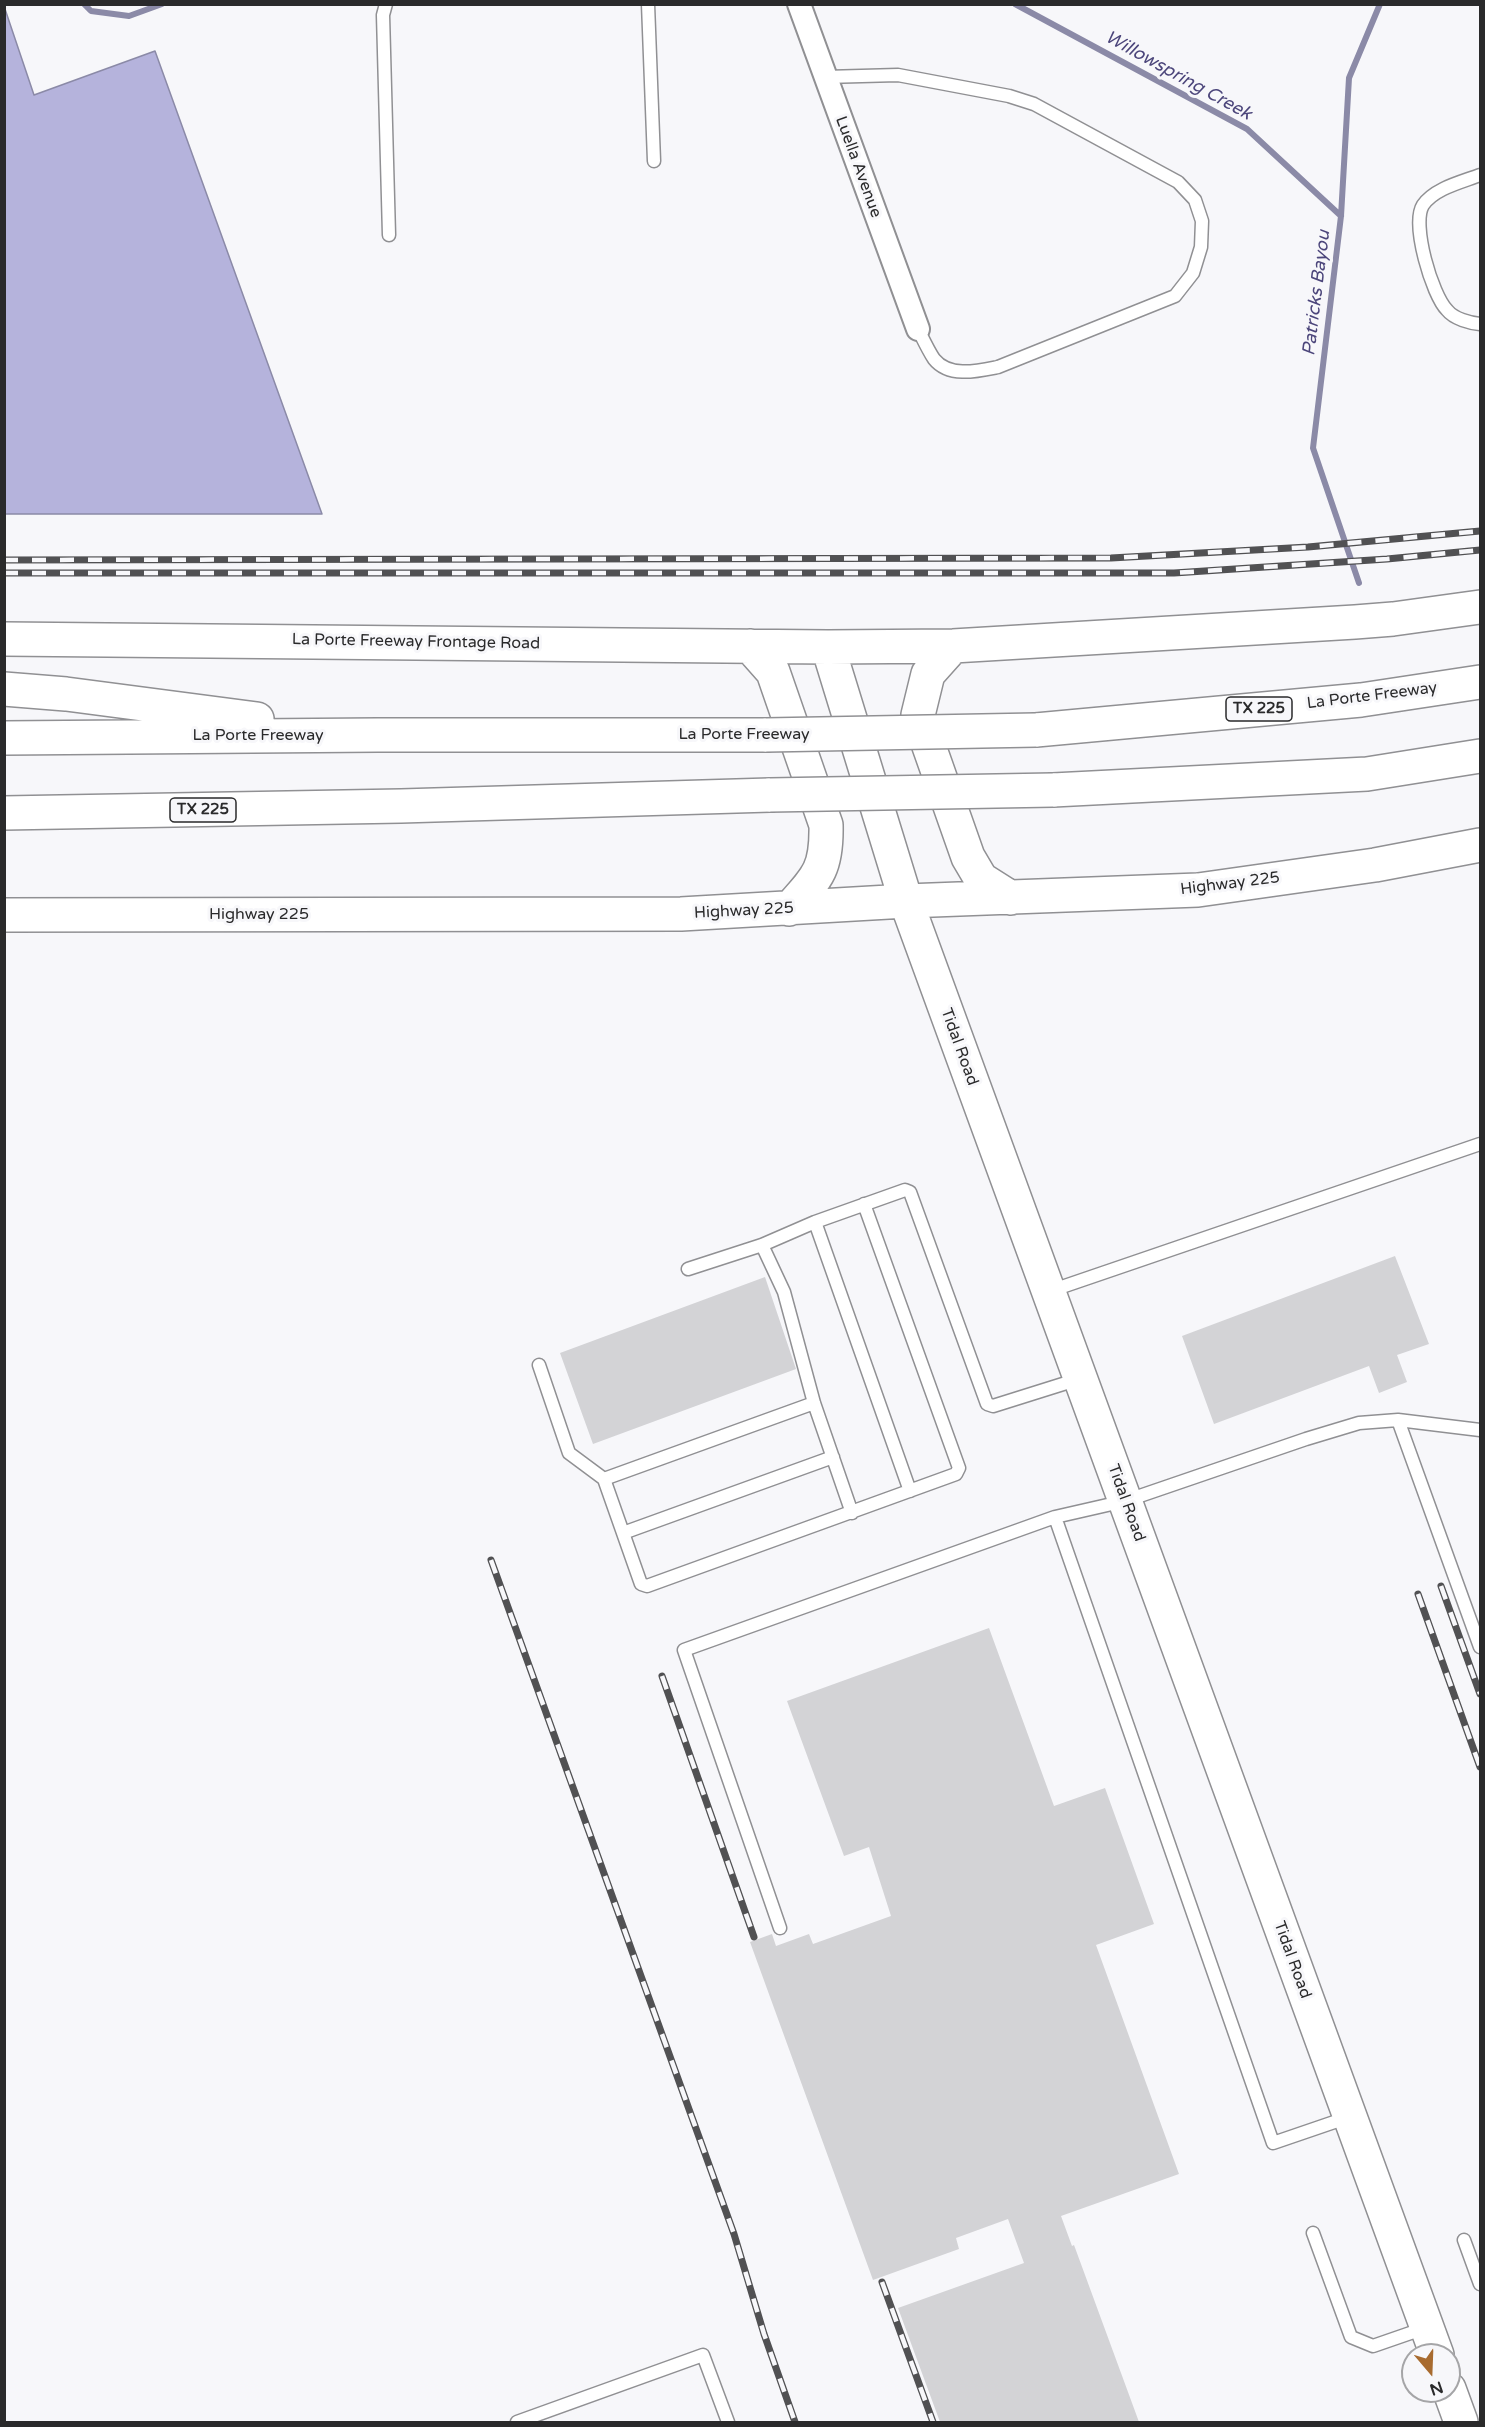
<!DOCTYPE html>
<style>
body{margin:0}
#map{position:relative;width:1485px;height:2427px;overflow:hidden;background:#f7f7fa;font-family:"Varela Round",sans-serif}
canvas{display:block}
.frame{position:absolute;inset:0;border:6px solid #2a2a2b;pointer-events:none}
.north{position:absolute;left:1401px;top:2343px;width:60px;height:60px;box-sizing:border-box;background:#f7f7fa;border:2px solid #a5a5a7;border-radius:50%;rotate:161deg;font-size:16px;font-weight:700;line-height:24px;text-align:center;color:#2a2a2b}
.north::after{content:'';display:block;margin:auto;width:21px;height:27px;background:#a86b2f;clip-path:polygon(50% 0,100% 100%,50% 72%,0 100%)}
</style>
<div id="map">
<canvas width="1485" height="2427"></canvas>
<div class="frame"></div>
<div class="north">N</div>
</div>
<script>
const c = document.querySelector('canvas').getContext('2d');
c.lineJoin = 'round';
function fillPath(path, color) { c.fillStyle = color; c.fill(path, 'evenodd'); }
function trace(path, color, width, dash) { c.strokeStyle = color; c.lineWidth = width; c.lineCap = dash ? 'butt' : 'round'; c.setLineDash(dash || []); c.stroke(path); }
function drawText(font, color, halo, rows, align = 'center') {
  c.font = font + ' "Varela Round",sans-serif'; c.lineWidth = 6; c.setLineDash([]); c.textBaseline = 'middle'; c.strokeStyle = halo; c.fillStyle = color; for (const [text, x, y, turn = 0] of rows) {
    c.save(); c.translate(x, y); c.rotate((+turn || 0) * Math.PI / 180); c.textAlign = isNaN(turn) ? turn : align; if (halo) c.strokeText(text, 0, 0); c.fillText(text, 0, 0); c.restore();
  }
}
const water = new Path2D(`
 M5 9 34 95 155 51 322 514H5Z`);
fillPath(water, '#b5b3dc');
trace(water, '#8b8aa7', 1.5);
trace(new Path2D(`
 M84 4 91 11 129 16 162 4
 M1015 4 1247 129 1341 216
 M1359 583 1313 448 1341 216 1349 78 1380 4`), '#8b8aa7', 6);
fillPath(new Path2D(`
 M1395 1256 1429 1344 1397 1355 1407 1382 1379 1393 1369 1366 1214 1424 1182 1336Z
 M765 1277 796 1369 593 1444 560 1353Z
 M989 1628 1054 1806 1105 1788 1154 1924 1096 1945 1179 2174 1061 2216 1072 2246 1074 2245 1139 2422H940L898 2308 1024 2263 1008 2219 956 2238 959 2249 873 2280 750 1942 772 1934 776 1946 809 1934 813 1944 891 1916 869 1847 844 1856 787 1701Z`), '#d3d3d6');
const lane = new Path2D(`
 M386 4 383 15 389 235
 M648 4 654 161
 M825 77 898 75 1009 96 1034 104 1178 182 1195 200 1202 221 1201 247 1193 273 1175 296 998 367C978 371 949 378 934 359 928 350 923 339 918 329
 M1480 175C1462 182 1435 188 1423 205 1411 224 1432 295 1447 310 1454 319 1470 323 1480 324
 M815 1222 910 1491
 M762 1245 784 1292 814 1403 852 1513
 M688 1269 762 1245 815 1222 905 1190 910 1192 987 1404 993 1406 1079 1379
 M1050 1291 1480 1144
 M539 1365 569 1453 604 1479
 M814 1403 604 1479 641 1584 647 1586 956 1474 959 1468 864 1204
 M1398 1420 1480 1430
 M1055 1517 1273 2143 1349 2117
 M623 1533 833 1457
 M780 1928 684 1650 1055 1517 1125 1501 1306 1439 1359 1423 1398 1420 1480 1647
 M1313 2233 1351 2337 1373 2346 1425 2328
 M1464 2240 1480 2284
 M517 2422 703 2355 728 2422`);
const street = new Path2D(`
 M799 4 918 329`);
const secondary = new Path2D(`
 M4 639 828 647 953 646 1355 622 1393 619 1480 607
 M750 646 773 672 826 825C827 869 818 877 789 909
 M953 646 928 674 918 715 968 857 981 879 1011 898
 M828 647 906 901 1437 2355
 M4 915 681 914 906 901 1198 890 1375 865 1480 845
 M1449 2389 1461 2422`);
const highway = new Path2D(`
 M4 689 66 694 257 719
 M1036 730 1361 700 1480 682
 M4 738 378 735H766
 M1053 790 1367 774 1480 756
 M4 813 401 806 770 795`);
trace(lane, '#909093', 15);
trace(street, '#909093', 26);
trace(secondary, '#909093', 36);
trace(highway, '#909093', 36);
trace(lane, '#fff', 12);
trace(street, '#fff', 22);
trace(secondary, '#fff', 33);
trace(highway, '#fff', 33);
const rail = new Path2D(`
 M4 560 1111 558 1308 547 1480 531
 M4 573H1174L1387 559 1480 550
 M491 1560 734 2234 764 2334 795 2422
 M1441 1586 1480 1694
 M1418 1594 1480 1767
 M662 1676 754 1937
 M882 2282 933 2422`);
trace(rail, '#515153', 7);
trace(rail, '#f7f7fa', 4.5, [14]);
const highwayBridge = new Path2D(`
 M766 735 1036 730
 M770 795 1053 790`);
trace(highwayBridge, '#909093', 36, []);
trace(highwayBridge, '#fff', 33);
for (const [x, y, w] of [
 [1259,709,66],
 [203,810,66]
]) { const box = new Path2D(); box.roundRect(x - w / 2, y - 12, w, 24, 4.5); c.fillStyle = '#f7f7fa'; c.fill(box); trace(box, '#2a2a2b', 1.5); }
drawText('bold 15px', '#2a2a2b', null, [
 ["TX 225",1259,709],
 ["TX 225",203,810]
]);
drawText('16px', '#2a2a2b', '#f7f7fa', [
 ["Luella Avenue",858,167,70],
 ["La Porte Freeway Frontage Road",416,642,1],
 ["La Porte Freeway",1372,696,-7],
 ["La Porte Freeway",744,735],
 ["La Porte Freeway",258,736],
 ["Highway 225",1230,884,-7],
 ["Highway 225",744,911,-3],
 ["Highway 225",259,915],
 ["Tidal Road",959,1047,70],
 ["Tidal Road",1126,1503,70],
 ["Tidal Road",1292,1960,70]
]);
drawText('italic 18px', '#4c467b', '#f7f7fa', [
 ["Willowspring Creek",1178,76,29],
 ["Patricks Bayou",1317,293,-83]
]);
</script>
